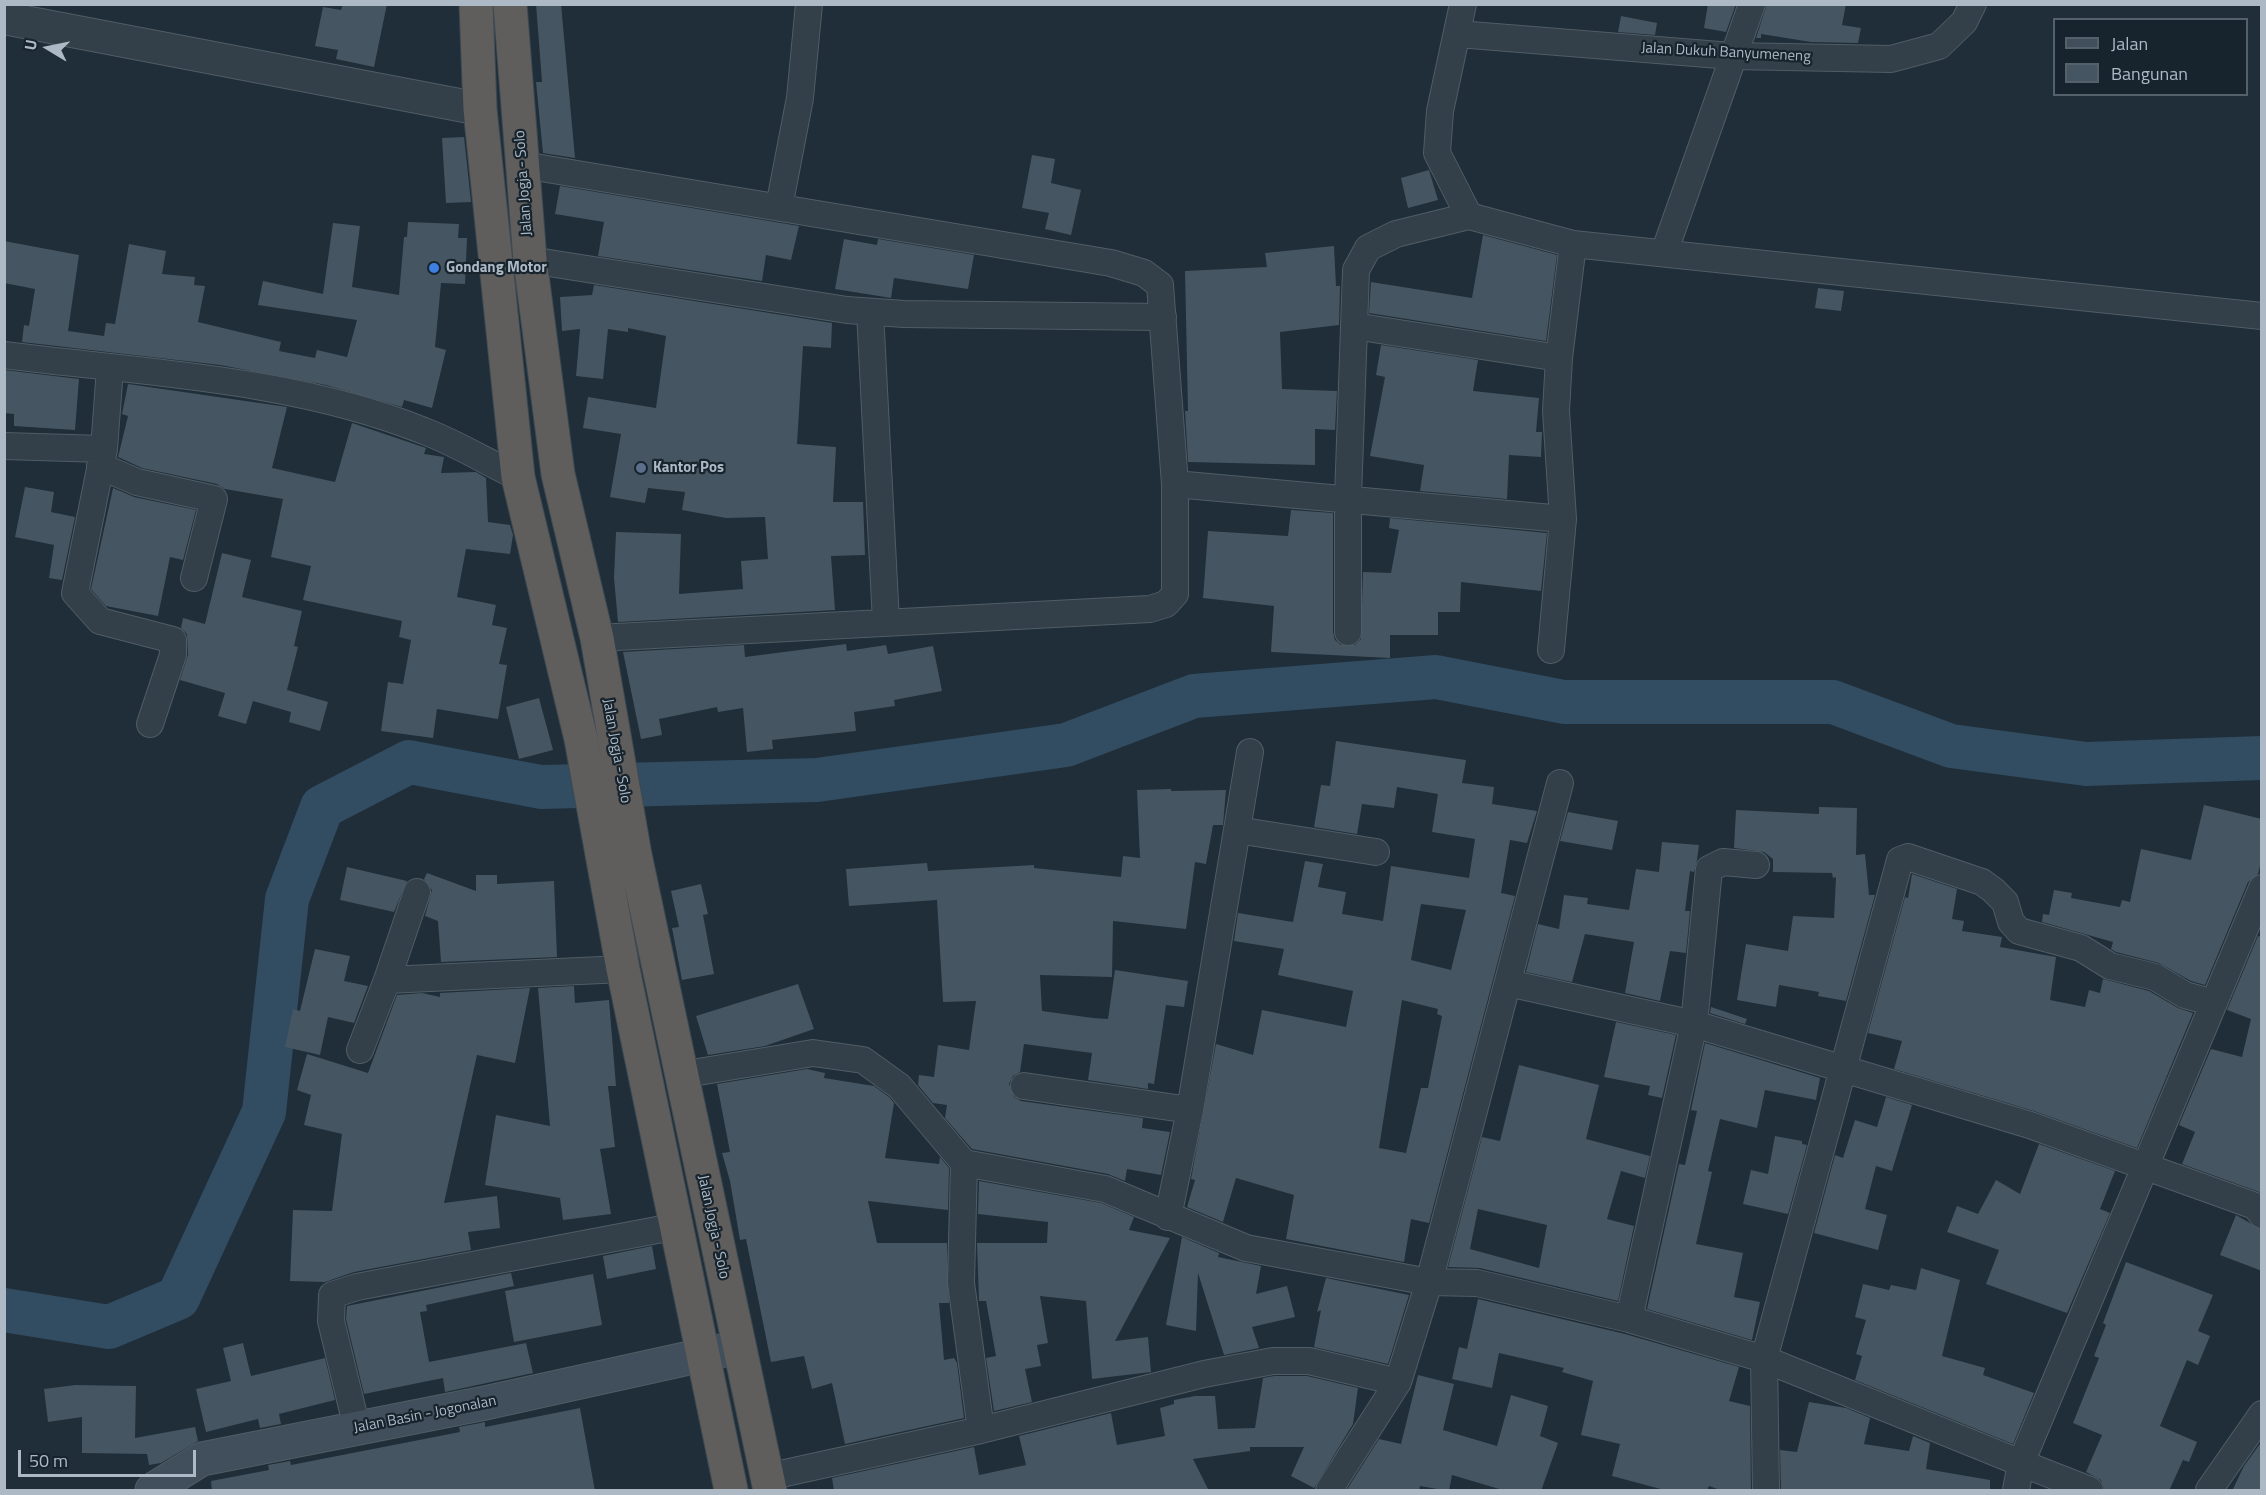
<!DOCTYPE html>
<style>
body{margin:0}
#map{position:relative;width:2266px;height:1495px;overflow:hidden;background:#1f2e38;font-family:"Titillium Web",sans-serif}
canvas{display:block}
.frame{position:absolute;inset:0;border:6px solid #adbac5;pointer-events:none}
.legend{position:absolute;left:2053px;top:18px;width:195px;height:78px;box-sizing:border-box;background:#18242d;border:2px solid #54606a;margin:0;padding:8px 10px;list-style:none;font-size:18px;color:#adbac5}
.legend li{display:flex;align-items:center;gap:12px;height:30px}
.legend b{width:30px;border:2px solid #54606a}
.north{position:absolute;left:18px;top:18px;width:60px;height:60px;-webkit-text-stroke:4px #18242d;paint-order:stroke;rotate:280deg;font-size:16px;font-weight:700;line-height:24px;text-align:center;color:#adbac5}
.north::after{content:'';display:block;margin:auto;width:21px;height:27px;background:#adbac5;clip-path:polygon(50% 0,100% 100%,50% 72%,0 100%)}
.scale{position:absolute;left:18px;top:1450px;width:178px;height:27px;box-sizing:border-box;border:3px solid #adbac5;border-top:0;padding-left:8px;font-size:18px;line-height:21px;white-space:nowrap;color:#adbac5;-webkit-text-stroke:4px #18242d;paint-order:stroke}
</style>
<div id="map">
<canvas width="2266" height="1495"></canvas>
<div class="frame"></div>
<ul class="legend">
<li><b style="height:8px;background:#414f5c"></b>Jalan</li>
<li><b style="height:16px;background:#455562"></b>Bangunan</li>
</ul>
<div class="north">U</div>
<div class="scale">50 m</div>
</div>
<script>
const c = document.querySelector('canvas').getContext('2d');
c.lineJoin = 'round';
function trace(path, color, width, dash) { c.strokeStyle = color; c.lineWidth = width; c.lineCap = dash ? 'butt' : 'round'; c.setLineDash(dash || []); c.stroke(path); }
function fillPath(path, color) { c.fillStyle = color; c.fill(path, 'evenodd'); }
function drawText(font, color, halo, rows, align = 'center') {
  c.font = font + ' "Titillium Web",sans-serif'; c.lineWidth = 4.5; c.setLineDash([]); c.textBaseline = 'middle'; c.strokeStyle = halo; c.fillStyle = color; for (const [text, x, y, turn = 0] of rows) {
    c.save(); c.translate(x, y); c.rotate((+turn || 0) * Math.PI / 180); c.textAlign = isNaN(turn) ? turn : align; if (halo) c.strokeText(text, 0, 0); c.fillText(text, 0, 0); c.restore();
  }
}
trace(new Path2D(`
 M4 1310 109 1327 178 1298 264 1112 287 899 322 807 409 762 541 787 817 780 1066 745 1194 696 1436 677 1564 702H1833L1951 746 2086 764 2262 758`), '#324c61', 44);
fillPath(new Path2D(`
 M343 4H387L374 67 336 59 338 50 315 46 323 7 341 10Z
 M536 4H561L575 158 543 153 536 82H542Z
 M1708 4H1736L1726 32 1704 28Z
 M1767 4H1846L1842 25 1861 28 1858 43 1811 42 1761 34V38H1756Z
 M1621 16 1657 23 1655 35 1618 32Z
 M464 137 471 202 446 203 442 138Z
 M1032 155 1055 159 1051 183 1081 190 1071 235 1045 229 1049 213 1022 208Z
 M1429 170 1438 200 1408 208 1401 178Z
 M560 186 799 226 791 260 766 255 762 281 598 256 604 222 555 214Z
 M408 222 459 224 458 238H467L465 284 441 283 435 347 446 350 432 408 404 400 402 407 326 385 220 365 22 342 24 325 29 326 35 289 4 283V241L79 255 68 331 104 336 106 323 115 324 129 244 166 251 162 274 195 277 194 285 205 286 198 322 281 342 279 351 315 358 317 350 347 357 357 320 258 305 263 281 323 294 333 223 360 226 352 287 399 295 404 237H407Z
 M1483 235 1557 255 1546 341 1369 313 1371 282 1472 298Z
 M844 239 877 245 878 239 974 255 968 289 894 278 891 298 835 289Z
 M1334 246 1336 286H1340L1339 325 1280 332 1282 389 1337 391 1335 430 1315 429V465L1188 462 1185 411H1188L1185 271 1267 267 1265 253Z
 M594 285 832 323 831 348 803 346 797 444 836 447 833 502H863L865 555 831 556 835 610 618 622 614 578 616 532 681 534 679 594 743 589 741 561 768 559 765 517 726 518 682 510 685 492 648 488 645 503 610 497 621 434 583 428 588 397 656 408 666 336 628 328V332L608 329 603 379 576 376 580 329 562 331 560 297 592 295Z
 M1818 288 1844 291 1841 311 1815 308Z
 M1381 345 1478 360 1473 391 1539 398 1536 432H1542L1541 457 1509 455 1507 499 1420 491 1424 465 1370 456 1385 377 1376 375Z
 M4 370 79 379 75 430 14 426V414L4 413Z
 M128 384 287 407 272 468 335 482 352 423 426 448 424 454 444 457 441 473 476 472 486 478 488 522 510 525 513 535 510 554 466 549 457 597 496 605 492 625 507 628 499 664 507 665 498 719 437 709 433 738 381 731 388 682 403 684 411 640 399 637 402 621 303 600 311 566 271 557 283 499 225 489 217 484 142 468 118 457 128 416 122 414Z
 M25 487 54 492 51 512 75 517 62 580 49 578 54 545 15 537Z
 M113 488 134 497 196 510 183 560 170 557 158 616 106 606 91 589Z
 M1291 510 1333 513V632L1335 640 1341 645H1355L1361 639 1363 572 1391 573 1399 530 1389 528 1390 518 1547 533 1541 591 1461 582 1460 612H1438V635H1390V658L1271 652 1274 606 1203 598 1208 531 1288 536Z
 M222 553 251 560 242 597 302 611 294 646 298 647 287 690 328 702 320 731 289 722 291 712 253 701 246 724 218 716 225 693 180 680 188 655 187 634 181 628 183 618 205 624Z
 M846 644 847 651 886 645 888 654 933 646 942 691 894 700 895 706 854 712 856 731 772 740 773 749 747 752 743 708 718 712 717 707 659 719 662 735 641 739 623 652 744 645 745 657Z
 M539 698 553 750 519 759 506 707Z
 M1336 741 1466 760 1462 783 1494 787 1492 804 1537 811 1527 843 1510 840 1501 893 1515 896 1429 1223 1411 1219 1404 1262 1286 1239 1294 1195 1236 1178 1223 1222 1187 1207 1195 1180 1191 1179 1216 1044 1253 1055 1262 1010 1346 1027 1353 991 1278 975 1284 949 1234 941 1238 913 1293 922 1305 861 1323 864 1318 887 1346 892 1342 914 1383 921 1391 866 1469 878 1475 839 1432 832 1438 794 1397 787 1394 808 1362 804 1357 834 1314 827 1321 785 1330 786ZM1421 904 1466 910 1451 970 1411 960ZM1402 1000 1438 1009 1437 1014 1442 1016 1428 1088H1421L1406 1153 1379 1148Z
 M1171 789V791L1226 790 1223 825H1213L1206 864 1195 862 1186 929 1113 921 1112 977 1040 975 1042 1011 1093 1018 1108 1019 1115 970 1188 981 1184 1007 1166 1005 1154 1084 1148 1083V1089L1088 1080 1092 1053 1024 1044 1020 1072 1013 1076 1009 1084 1014 1097 1021 1101 1143 1118 1142 1128 1170 1132 1161 1175 1127 1169 1125 1181 1108 1174 972 1149 945 1118 947 1105 933 1103 918 1085 919 1075 934 1077 938 1045 969 1050 976 1001 943 1002 937 900 849 906 846 869 927 863 928 871 1034 865V868L1121 877 1123 856 1140 858 1137 790Z
 M2204 805 2262 819V858L2258 874 2248 882 2205 985 2191 981 2159 963 2116 952 2111 949 2113 942 2042 922 2043 914 2049 915 2054 890 2072 893 2071 898 2120 907 2122 900 2130 902 2141 849 2191 860Z
 M1819 807 1857 808 1856 855 1865 854 1869 895H1875L1846 1001 1818 996 1819 992 1779 985 1776 1007 1737 1000 1746 944 1788 951 1793 916 1834 918 1836 877 1833 878 1832 873 1773 872V859L1764 852 1734 848 1736 810 1819 814Z
 M1568 812 1618 821 1612 850 1560 841Z
 M1662 842 1699 845 1697 860 1694 872 1690 871 1685 911H1690L1686 953 1670 951 1660 1001 1625 993 1634 942 1585 934 1572 982 1526 972 1538 924 1559 929 1564 895 1588 898 1587 904 1629 910 1636 869 1659 872Z
 M347 867 407 881 394 912 340 900Z
 M427 873 476 891V875H497V884L554 881 557 957 441 962 438 921 425 916 432 890 424 879Z
 M1912 874 1957 889 1952 919 1964 921 1962 931 2002 937 2000 947 2056 957 2050 1000 2085 1007 2089 990 2100 993 2103 979 2149 991 2178 1008 2193 1013 2137 1148 2034 1111 1894 1069 1902 1041 1868 1033 1905 897 1908 898Z
 M701 884 708 914 703 915 714 974 682 980 672 928 679 927 671 891Z
 M2258 936 2262 937V1193L2182 1164 2195 1132 2179 1125 2211 1049 2242 1057 2251 1019 2227 1010Z
 M315 949 350 956 344 981 368 986 354 1023 328 1017 320 1055 285 1047 293 1009 300 1011Z
 M798 984 814 1029 765 1046 708 1055 696 1016Z
 M574 986 575 1003 609 1000 616 1086H608L615 1147 600 1149 611 1214 563 1220 560 1198 485 1185 496 1115 550 1126 538 988Z
 M530 988 515 1063 477 1055 444 1203 497 1196 500 1228 468 1232 471 1250 354 1272 325 1282 290 1281 293 1210 332 1211 342 1134 304 1125 311 1095 297 1090 307 1054 368 1073 397 995 422 993 440 997V993Z
 M1711 1007 1747 1019 1745 1024 1710 1013Z
 M1616 1022 1676 1035 1662 1098 1648 1095 1650 1086 1604 1077Z
 M1705 1043 1820 1078 1816 1100 1765 1090 1757 1128 1720 1119 1708 1171 1712 1172 1696 1244 1743 1253 1734 1297 1760 1302 1752 1340 1647 1309 1679 1164 1685 1165 1697 1111 1691 1110Z
 M1519 1065 1599 1085 1586 1139 1650 1156 1645 1178 1621 1171 1607 1219 1634 1226 1618 1301 1480 1268 1448 1267 1482 1137 1500 1141ZM1478 1209 1547 1225 1539 1268 1470 1249Z
 M807 1069 825 1073 824 1078 874 1086 889 1097 894 1103 885 1158 939 1164 940 1157 949 1168 948 1210 868 1201 877 1243H947L949 1303H939L944 1360 954 1358 957 1363 964 1418 845 1444 832 1383 812 1389 804 1356 771 1362 746 1239 740 1240 730 1181 722 1153 730 1152 717 1084Z
 M1886 1097 1912 1105 1892 1171 1876 1166 1865 1209 1887 1215 1878 1250 1814 1233 1835 1155 1843 1158 1855 1120 1877 1127Z
 M1775 1136 1802 1141V1144L1807 1145 1788 1214 1743 1204 1751 1170 1768 1174Z
 M2039 1144 2115 1171 2100 1209 2110 1213 2067 1313 1986 1284 1999 1250 1947 1232 1957 1206 1978 1214 1996 1180 2020 1194Z
 M979 1181 1101 1203 1134 1217 1129 1230 1170 1238 1115 1341 1148 1337 1151 1372 1092 1379 1086 1301 1040 1296 1048 1343 1037 1345 1041 1366 1025 1369 1032 1402 994 1411 986 1358 996 1356 986 1301H979L977 1243H1047L1048 1222 978 1214Z
 M2236 1215 2262 1230V1271L2220 1255Z
 M1182 1237 1219 1253 1218 1257 1261 1266 1256 1294 1287 1286 1295 1317 1252 1327 1259 1348 1224 1355 1198 1273 1196 1331 1166 1325Z
 M652 1246 656 1269 607 1279 603 1256Z
 M2126 1262 2213 1295 2198 1331 2210 1336 2198 1365 2187 1360 2160 1426 2197 1442 2189 1462 2183 1460 2169 1491H2105L2101 1480 2086 1472 2102 1435 2073 1423 2099 1358 2094 1356 2106 1325 2103 1323Z
 M1921 1268 1960 1280 1942 1356 1985 1368 1983 1375 2034 1393 2013 1444 1855 1380 1862 1356 1856 1354 1866 1320 1855 1317 1863 1284 1889 1290 1891 1285 1916 1290Z
 M511 1273 514 1286 426 1305 427 1311 420 1312 429 1362 526 1343 533 1373 445 1392 443 1378 364 1394 346 1319 347 1306Z
 M593 1274 602 1325 514 1342 505 1291Z
 M1326 1278 1409 1295 1388 1364 1314 1347 1321 1310 1317 1312Z
 M1478 1299 1625 1334 1739 1367 1729 1401 1750 1406 1751 1491H1723L1709 1486 1707 1491H1668L1612 1476 1620 1444 1581 1435 1593 1381 1562 1372 1564 1368 1499 1353 1492 1388 1452 1379 1459 1347 1467 1349Z
 M243 1343 251 1376 325 1358 335 1400 279 1414 281 1424 260 1428 258 1419 206 1432 196 1389 231 1381 223 1348Z
 M1418 1375 1454 1384 1443 1430 1497 1446 1511 1395 1548 1406 1540 1436 1558 1443 1541 1491H1506L1452 1475 1449 1491 1420 1486 1419 1491H1346L1379 1439 1401 1444Z
 M1274 1376H1307L1358 1388 1353 1424 1314 1488 1291 1476 1304 1447H1250V1451L1193 1459 1209 1491H834L832 1478 974 1447 979 1475 1026 1465 1019 1436 1111 1413 1117 1445 1165 1436 1160 1408 1174 1404V1400L1195 1396H1215L1218 1429 1255 1428 1263 1378Z
 M75 1385 136 1386 135 1438 195 1427 198 1441 161 1463 149 1465 147 1454 82 1453V1417L48 1422 44 1389Z
 M1809 1402 1846 1408 1870 1418 1864 1444 1909 1451 1913 1436 1930 1443 1926 1469 1990 1480V1491H1781L1780 1450 1797 1452Z
 M580 1408 595 1491H212L211 1481 269 1470 268 1465 290 1461 291 1465 460 1432 459 1427 485 1422V1427Z
 M2262 1441V1491H2232L2244 1466Z`), '#455562');
const minor = new Path2D(`
 M1463 4 1440 111 1437 153 1469 216 1573 244 2262 316
 M1458 34 1732 56 1891 59 1939 46 1964 22 1973 4
 M523 165 1111 263 1144 273 1160 285 1175 484
 M779 207 800 98 809 4
 M1664 253 1752 4
 M530 260 847 310 904 314 1163 317
 M870 312 886 622
 M1354 326 1559 358
 M4 355C145 373 292 378 424 431 456 443 487 462 518 477
 M4 446 104 449 110 368
 M104 449 75 593 100 621 173 640V655L150 724
 M100 466 137 482 214 499 194 578
 M1348 632V498L1356 270 1368 248 1396 234 1469 216
 M597 638 1150 609 1166 604 1175 594V484L1563 519 1556 411 1559 358 1573 244
 M1551 650 1563 519
 M1237 830 1376 852
 M387 980 623 969
 M1508 983 1694 1024 2030 1125 2255 1206 2262 1215
 M360 1050 387 980 417 892
 M680 1075 813 1053 863 1060 899 1086 964 1163 1105 1189 1246 1248 1429 1282 1477 1283 1629 1319 1764 1359 2021 1463 2016 1490
 M1024 1086 1190 1110
 M964 1163 961 1283 981 1430
 M1168 1217 1190 1110 1250 752
 M1629 1319 1694 1024 1709 869 1723 862 1756 865
 M357 1428 331 1321 332 1295 357 1287 678 1226
 M767 1477 981 1430 1204 1374 1273 1361H1309L1398 1382 1429 1282 1560 783
 M1329 1490 1398 1382
 M1766 1490 1764 1359 1900 860 1908 857 1982 882 1993 890 2005 902 2011 922 2019 931 2081 948 2110 966 2155 977 2185 995 2214 1003
 M2090 1490 2021 1463 2262 888
 M2209 1490 2262 1414`);
const tertiary = new Path2D(`
 M4 18 480 109`);
const secondary = new Path2D(`
 M152 1490 202 1459 485 1403 739 1347`);
const trunk = new Path2D(`
 M476 4 480 109 518 477 581 739 623 969 731 1490
 M510 4 530 260 558 474 597 638 635 855 770 1490`);
trace(minor, '#505d66', 28);
trace(tertiary, '#505d66', 34);
trace(secondary, '#505d66', 35);
trace(trunk, '#3d4a53', 35);
trace(minor, '#333f49', 26);
trace(tertiary, '#333f49', 32);
trace(secondary, '#414f5c', 33);
trace(trunk, '#605e5c', 33);
for (const [x, y, r, color] of [
 [434,268,6,"#3f7fe0"],
 [641,468,6,"#5c6f8a"]
]) { const dot = new Path2D(); dot.arc(x, y, r, 0, 2 * Math.PI); c.fillStyle = color; c.fill(dot); trace(dot, '#18242d', 2); }
drawText('15px', '#adbac5', '#18242d', [
 ["Jalan Dukuh Banyumeneng",1726,53,3],
 ["Jalan Jogja - Solo",524,183,-94],
 ["Jalan Jogja - Solo",616,751,80],
 ["Jalan Jogja - Solo",713,1227,78],
 ["Jalan Basin - Jogonalan",425,1415,-11]
]);
drawText('bold 15px', '#adbac5', '#18242d', [
 ["Gondang Motor",446,268],
 ["Kantor Pos",653,468]
], 'left');
</script>
